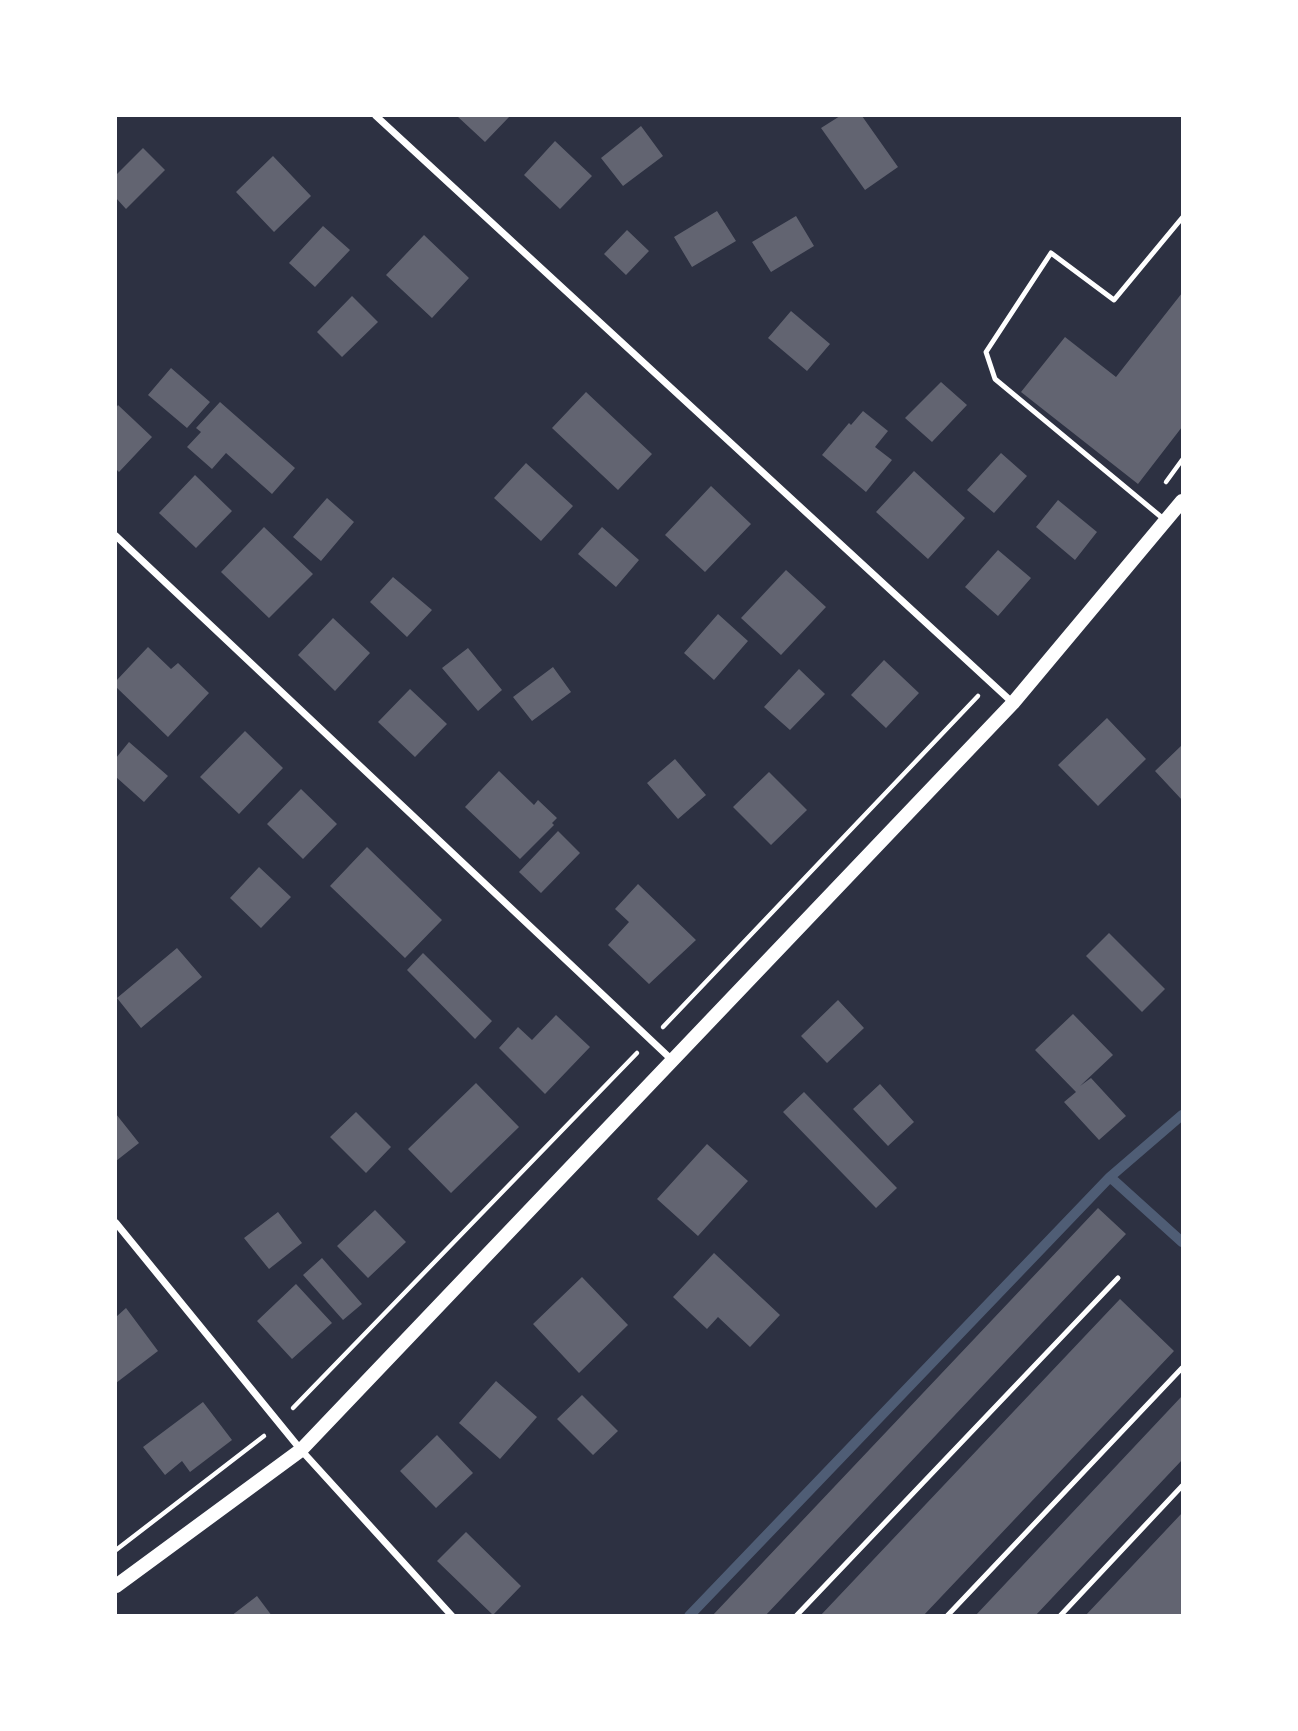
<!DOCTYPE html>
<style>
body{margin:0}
#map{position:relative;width:1298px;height:1731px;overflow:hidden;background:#2d3142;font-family:Raleway,sans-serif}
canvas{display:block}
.frame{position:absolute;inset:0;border:117px solid #fff;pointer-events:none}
</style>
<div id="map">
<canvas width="1298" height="1731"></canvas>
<div class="frame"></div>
</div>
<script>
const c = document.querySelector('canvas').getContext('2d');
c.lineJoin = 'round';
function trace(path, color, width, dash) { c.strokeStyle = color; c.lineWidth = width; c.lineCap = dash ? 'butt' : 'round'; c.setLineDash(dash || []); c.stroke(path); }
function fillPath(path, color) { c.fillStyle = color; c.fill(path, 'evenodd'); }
trace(new Path2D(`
 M1110 1177 1182 1242
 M689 1616 1110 1177 1182 1115`), '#4f5d75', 10);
fillPath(new Path2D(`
 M457 116H510L485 142Z
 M840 116H862L898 167 865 190 821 128Z
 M641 126 663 156 623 186 601 158Z
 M555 141 592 176 560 209 524 175Z
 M143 148 165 170 126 209 116 198V175Z
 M273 156 311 196 274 232 236 192Z
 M717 211 736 241 692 267 674 237Z
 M796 216 814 246 771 272 752 242Z
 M323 226 350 250 315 287 289 263Z
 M627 230 649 251 626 275 604 254Z
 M424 235 469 278 432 318 386 275Z
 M1182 293V427L1138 484 1021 392 1065 337 1116 377Z
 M352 296 378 322 342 357 317 332Z
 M791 311 830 344 807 371 768 338Z
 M171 368 210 402 187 428 148 395Z
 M941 382 967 405 932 442 905 418Z
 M586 392 652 454 618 490 552 428Z
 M220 402 295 468 272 494 226 453 212 469 187 447 201 432 196 428Z
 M118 405 152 437 119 472 116 469V408Z
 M863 411 888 431 875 447 892 460 866 492 822 455 849 423 851 425Z
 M1001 453 1027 476 994 513 967 490Z
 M526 463 573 506 541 541 494 498Z
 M914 471 965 518 928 559 876 512Z
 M195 475 232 511 196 548 159 513Z
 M711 486 751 524 705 572 665 535Z
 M327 498 354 522 321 561 293 537Z
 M1058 500 1097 532 1075 560 1036 527Z
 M264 527 313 574 269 618 221 572Z
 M602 527 639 560 616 587 578 554Z
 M998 550 1031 578 998 616 965 587Z
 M786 570 826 607 781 655 741 618Z
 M393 577 432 610 407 637 370 602Z
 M718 614 748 641 714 680 684 653Z
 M333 618 370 653 335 691 298 655Z
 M148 647 171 669 178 663 209 693 168 737 116 687V681Z
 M468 648 502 690 478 711 442 668Z
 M884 660 919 693 886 728 851 695Z
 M553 667 571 692 532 721 513 697Z
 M799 669 825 694 790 730 764 707Z
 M410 689 447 724 415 757 378 722Z
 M1107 718 1146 759 1098 806 1058 765Z
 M245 731 283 768 239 814 200 777Z
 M129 742 168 776 144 802 116 777V758Z
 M1182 745V800L1155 771Z
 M675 759 706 795 678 819 647 783Z
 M499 771 534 805 538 800 557 818 552 823 554 825 520 859 465 807Z
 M769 772 807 810 771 845 733 807Z
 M301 789 337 824 303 859 267 824Z
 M558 831 580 853 541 893 519 872Z
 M367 847 442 920 405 958 330 886Z
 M259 867 291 897 261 928 230 898Z
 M638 884 696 940 649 984 608 945 629 922 615 909Z
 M1109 933 1165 989 1142 1012 1086 956Z
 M177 948 202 977 141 1028 117 998Z
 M423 953 492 1021 475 1039 407 970Z
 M838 1000 864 1028 827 1063 801 1036Z
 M1073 1014 1113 1055 1080 1086 1091 1078 1126 1116 1099 1140 1064 1102 1076 1092 1035 1050Z
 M556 1015 590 1047 545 1094 499 1048 518 1027 532 1040Z
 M476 1083 519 1127 451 1193 408 1149Z
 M880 1084 914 1122 888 1146 853 1109Z
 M804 1092 897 1188 876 1208 783 1112Z
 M356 1112 391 1147 366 1173 330 1137Z
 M116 1114 139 1143 116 1161Z
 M707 1144 748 1181 698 1236 657 1199Z
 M1098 1208 1126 1234 765 1616H712Z
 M375 1210 406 1242 368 1278 337 1246Z
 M278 1212 302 1243 269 1269 244 1238Z
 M714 1253 780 1315 750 1347 718 1317 707 1329 673 1297Z
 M322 1258 362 1304 343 1320 303 1275Z
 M582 1277 628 1325 579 1373 533 1324Z
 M296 1284 332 1323 292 1359 257 1321Z
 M1120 1299 1174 1351 923 1616H820Z
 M126 1308 158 1351 116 1383V1317Z
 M496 1381 537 1417 500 1459 459 1423Z
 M582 1395 618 1431 593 1455 557 1419Z
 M1182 1396V1460L1035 1616H975Z
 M203 1402 232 1440 190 1472 182 1461 165 1475 143 1447Z
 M437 1435 473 1473 436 1508 400 1471Z
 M1182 1513V1616H1085Z
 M466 1532 521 1586 493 1615 437 1561Z
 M257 1596 272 1616H231Z`), '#626471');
trace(new Path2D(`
 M1166 482 1182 460
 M663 1027 978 696
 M293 1408 637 1053
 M116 1550 264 1436`), '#fff', 4.5);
trace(new Path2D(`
 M1166 521 995 379 986 352 1051 253 1114 300 1182 218
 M796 1616 1118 1278
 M947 1616 1182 1368
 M1060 1616 1182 1486`), '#fff', 5);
trace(new Path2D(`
 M376 116 1013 703
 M116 536 672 1060
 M116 1223 301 1450 452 1616`), '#fff', 7);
trace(new Path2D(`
 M116 1586 301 1450 1013 703 1182 501`), '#fff', 14);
</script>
